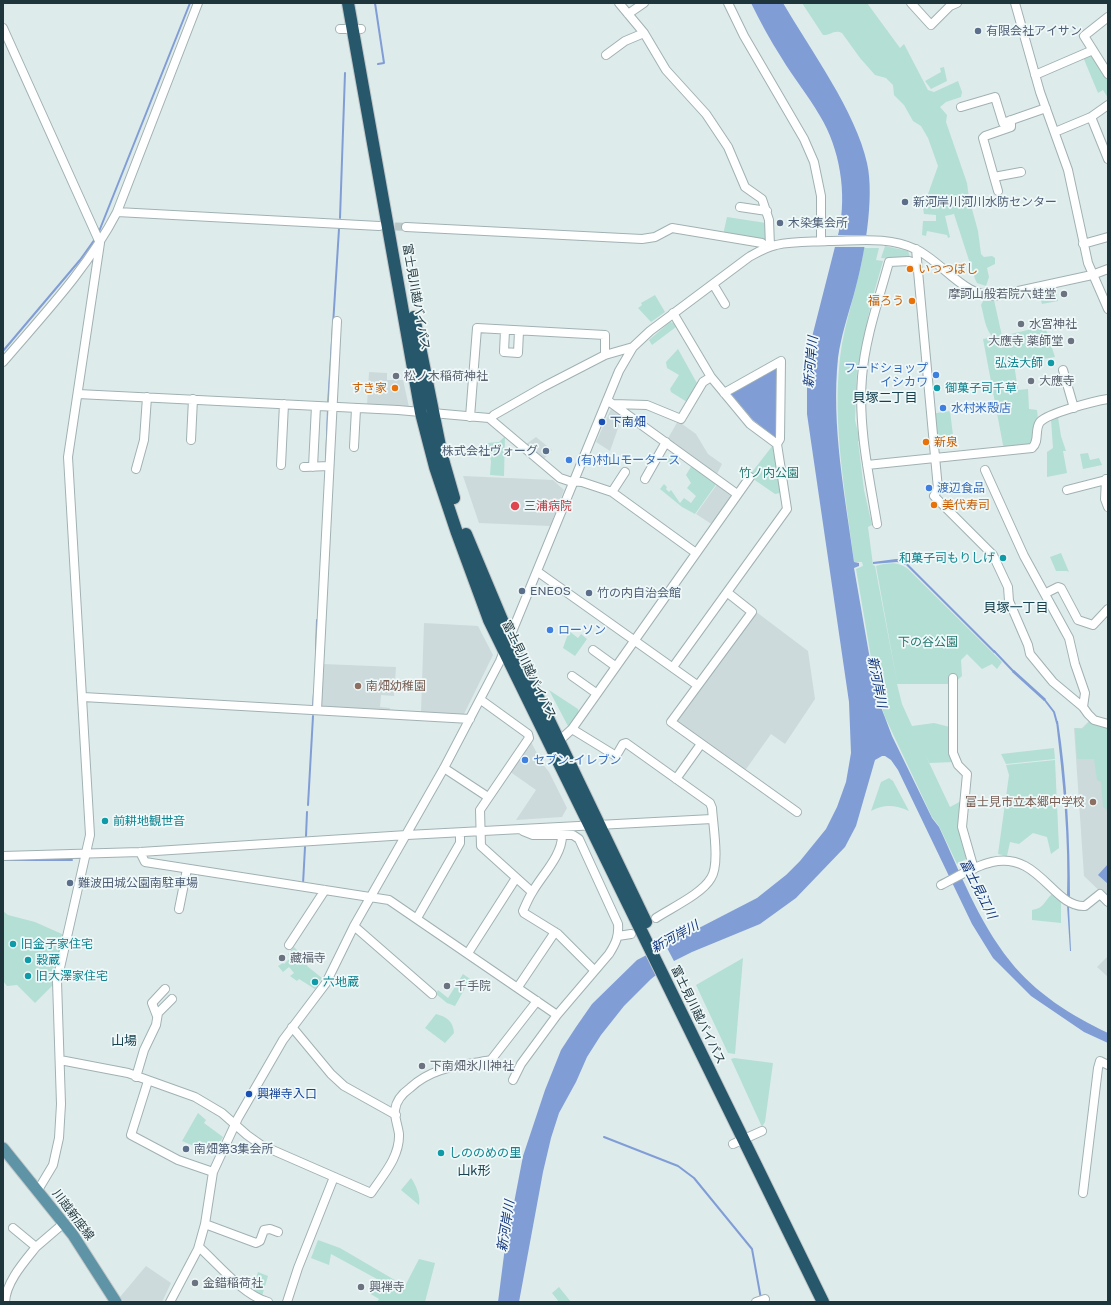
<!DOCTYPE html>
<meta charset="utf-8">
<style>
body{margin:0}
#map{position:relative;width:1111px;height:1305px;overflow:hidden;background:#deebeb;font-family:"Public Sans",sans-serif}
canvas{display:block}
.frame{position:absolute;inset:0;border:4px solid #1e353c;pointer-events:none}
</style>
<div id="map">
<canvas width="1111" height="1305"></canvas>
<div class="frame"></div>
</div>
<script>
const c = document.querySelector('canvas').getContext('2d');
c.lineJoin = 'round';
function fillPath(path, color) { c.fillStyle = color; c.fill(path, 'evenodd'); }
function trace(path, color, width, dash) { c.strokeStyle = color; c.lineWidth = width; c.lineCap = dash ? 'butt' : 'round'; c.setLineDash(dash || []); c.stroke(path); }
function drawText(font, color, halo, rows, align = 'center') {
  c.font = font + ' "Public Sans","Noto Sans JP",sans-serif'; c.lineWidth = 3.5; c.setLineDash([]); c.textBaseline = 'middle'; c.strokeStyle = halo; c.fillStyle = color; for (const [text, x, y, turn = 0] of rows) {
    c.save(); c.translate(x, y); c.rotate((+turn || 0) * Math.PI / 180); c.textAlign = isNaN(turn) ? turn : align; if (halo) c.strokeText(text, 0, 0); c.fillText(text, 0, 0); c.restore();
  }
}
fillPath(new Path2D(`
 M369 372 387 373V380H403L409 407 367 405Z
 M612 407 623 414 610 451 596 442Z
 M678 421 696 434 708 454 722 464 716 476 667 440Z
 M536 437 552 450 543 460 525 445Z
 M463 476 553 480 564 490 550 526 479 523Z
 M718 483 734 495 713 525 696 514Z
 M755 611 808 651 815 699 785 744 771 734 744 772 677 723V718Z
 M424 623 478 626 493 655 464 714 421 712Z
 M323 664 396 667 394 696 381 695 380 707 390 708 389 712 320 707Z
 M1089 721 1108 728V899L1084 876 1074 728H1082Z
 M530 740 542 763 549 772 567 808 562 817 516 820 536 790 509 771Z
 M1108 956V977L1097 967Z
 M146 1266 171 1283 162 1302H124L120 1297Z`), '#ccdadb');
fillPath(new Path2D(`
 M802 3H867L900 48 904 44 928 90 934 92 958 81 962 92 961 97 946 102 940 107 947 115 946 122 967 183 969 198 978 231 981 254 984 257 992 256 995 258V264L987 268 989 277 986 286 977 283 975 279 954 214 945 216 950 237 948 238 947 235 927 231 926 236 922 235 923 221H936V215L924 214 923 208 938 166 928 138 921 126 913 121 904 105 894 95 893 85 886 78 875 75 860 58 842 33C834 29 830 36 823 35Z
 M1090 54 1093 55 1108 78V98L1103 90 1098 93 1083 57Z
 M944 67 947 81 931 89 925 81 941 72 940 68Z
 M727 217 766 223V236L764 241 723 235Z
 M885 246 908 251 911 260 881 258Z
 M864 248H879L876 260 883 261 871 303 857 371 855 420 860 441H858L864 490 872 525 868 527 873 565 875 566 897 682 876 566C888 563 897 561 908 569L1002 662 997 669 992 664 982 669 967 654 961 660 962 676 953 684H897L902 704 912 726 934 723 950 727 954 762 929 763 925 754 950 807 963 800 968 858 957 864 939 826 932 817 885 717 877 693 856 569 863 566 862 562H854C846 495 832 426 840 358 844 321 859 285 864 248Z
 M1055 287 1058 301 1042 304 1039 294 1041 290Z
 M655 295 665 312 651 322 638 308 642 305 641 303Z
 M984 299 994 300 1002 336 1045 326 1055 357 1014 364 1018 390 1028 389 1029 409 1037 410C1039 422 1036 435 1030 445L1005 447 1003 445 983 339 993 337C985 330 984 315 981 305Z
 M670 322 674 323 676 327 652 345 649 340Z
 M678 349 698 385 687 402 671 392 670 389 679 375 667 368 666 362Z
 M950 411 953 435 932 437 930 414Z
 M1058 417 1061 436 1066 451H1063L1067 473 1047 477V452L1053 448 1051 420Z
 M505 436 504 476 490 475 491 461 487 443 499 442Z
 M773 445 779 450 785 492 775 494 749 476Z
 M673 451 680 456 672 466 667 462Z
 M1088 453 1090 460 1099 458 1102 465 1083 469 1080 454Z
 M692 465 717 483 695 514 682 507 660 489 664 484 667 487 666 489 669 492 671 490 680 503 684 498 691 503 696 496 687 488 691 483 686 475Z
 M1061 553 1069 572 1067 571H1056L1050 557Z
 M569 631 578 638 581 634 587 639 575 656 563 648Z
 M549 690 578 709 579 713 569 728Z
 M1089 722 1108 728V811L1103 807 1101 782 1097 780 1094 759H1077L1075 728 1082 729Z
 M1054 748 1055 759 1006 764 1001 754Z
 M1055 760 1059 848 1051 854 1047 837 1033 833 1019 844 1010 842 1007 856 998 854 1009 775 1006 765Z
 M889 778 893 781 909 811C895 805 884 804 871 811L881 782Z
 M1053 893 1061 901V923L1032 920V910C1045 908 1044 901 1053 893Z
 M3 911 8 915 35 922 62 934 63 937 54 984 35 1003 17 985 7 986 3 981Z
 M294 947 309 962 307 966 322 978 315 989 299 979 297 981 290 976 294 973 289 967 283 972 278 966 283 963 284 964 291 957 288 954Z
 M743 958 735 1054 728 1053 696 985Z
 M463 974 470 979 455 1006 447 1003 436 994 438 990 448 998Z
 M436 1014C447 1017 453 1021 454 1033L445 1043 425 1028Z
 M734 1058 773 1063 765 1122 762 1127 731 1059Z
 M198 1113 206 1120 204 1123 223 1137 213 1154 182 1141Z
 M411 1178C416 1185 421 1197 419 1205L401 1190Z
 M318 1240 340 1248 405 1286 419 1259 435 1263 425 1302H377L379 1299 369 1293 377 1279 331 1254 329 1265 311 1258Z
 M258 1272 268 1276 262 1296 252 1291Z
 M559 1287 571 1302H559L552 1293Z`), '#b4dfd5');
fillPath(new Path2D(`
 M751 3H783C810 49 856 112 867 163 875 198 864 259 854 294 848 315 841 336 838 358 831 426 845 495 854 562L859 563V566L854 568 876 694 892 736 932 818 939 827C960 872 978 921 1010 961 1035 993 1072 1016 1108 1033V1043L1084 1032 1031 996 993 958 972 924 898 770 891 760 885 756H882L875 760 856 826 845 847 796 898 760 924 692 952 674 961 651 979 624 1006 601 1035 587 1057 576 1082 559 1113 551 1138 543 1172 519 1302H498L504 1255 523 1156 545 1090 561 1050 576 1027 592 1004 637 960 757 898 786 875 800 861 826 829 837 807 846 782 851 753 849 702 807 414V371L811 341 839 231C847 193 840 149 820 116 808 95 793 77 781 57 770 40 760 21 751 3Z
 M777 365V437L776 438 753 420 731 394V391Z
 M896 559H902L907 563 996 652 994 653 906 565 897 562 873 564V562Z
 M1014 670 1046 699 1044 701 1012 672Z
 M1056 721H1058C1067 780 1070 841 1070 900L1067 898C1069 839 1063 780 1056 721Z
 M1108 864V884L1098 875Z
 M1067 905 1069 907 1071 951H1070Z`), '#809dd6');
fillPath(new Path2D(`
 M835 235H867L866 247H831Z
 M665 944 675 963 657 977 645 952Z`), '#deebeb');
trace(new Path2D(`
 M375 3 384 63 378 64
 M340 218 345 73
 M98 234 190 3
 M3 351 80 260 95 239
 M328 405 339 229
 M326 463 328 409
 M316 650 317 620
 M994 651 1014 672
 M1044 699 1054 712 1057 723
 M313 707 314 693
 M308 805 313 716
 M306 836 307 812
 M3 860H72
 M303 884 305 847
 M604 1137 678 1166 694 1178 752 1249 761 1299`), '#809dd6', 2);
trace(new Path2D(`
 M383 226 406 227`), '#b8c7c8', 8, [8, 4]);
const minor = new Path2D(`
 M619 3 644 33 666 70 706 114 728 147 745 187 762 199 769 220 770 246
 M728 3 744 36 804 139 814 162 821 196V237
 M911 3 931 25 950 6 957 3
 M1015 3 1040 92 1068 170 1088 263 1108 309
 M628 14 644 3
 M1108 17 1084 36 1108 74
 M3 28 100 243 68 457 90 835 57 981 61 1104 59 1138 53 1165 38 1190
 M340 29H361
 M606 55 625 41 644 33
 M1035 75 1093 50
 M961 107 995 97 1003 123 1046 108
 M1091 117 1108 159
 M1055 132 1091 117 1108 105
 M994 177 1021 172
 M998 191 983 138 985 136 1011 127V120
 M740 207 767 211
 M117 212 379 226
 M406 227 642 239 655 237 672 228 762 243 767 248
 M1083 244 1108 237
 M916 249 938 489 934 496 993 555 1008 587 1009 601 1028 645 1030 654 1053 682 1083 707 1088 714 1094 720 1108 724
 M713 284 725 304
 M505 330 504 352 518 353 519 331
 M3 362C44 314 88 268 117 212L198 3
 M1063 370 1074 408
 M724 393 781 361 780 439 777 444
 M78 394 398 410 489 418 560 478 569 481 582 482 612 492 696 553
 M607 400 737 494
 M613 404 647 405 681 419 703 382 711 377
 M470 417 477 328 605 335V355
 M491 418 494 415 543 387 605 355 633 347
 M191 440 193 399
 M354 447 356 409
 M281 465 284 404
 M867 465 1032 448C1040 441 1034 430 1040 422 1048 413 1095 401 1108 399
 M304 467 329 466
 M313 467 316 406
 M136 469 144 440 147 397
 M985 470 1024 556 1069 638 1075 664 1085 693 1083 707
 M645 479 666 442
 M1108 479H1106L1105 499 1108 507
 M1067 490 1106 480
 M612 492 625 472
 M877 524C869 476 858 426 862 377 865 338 879 299 889 262L909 261 917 264
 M538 572 697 685
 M728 593 752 612 671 722 797 812
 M1046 593 1058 587 1061 588 1078 620 1093 625 1108 609
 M593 650 615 666
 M673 667 787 509 777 444 750 424 711 377 673 313
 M572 676 596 693
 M953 678V753L958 765 967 774 962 827 974 869
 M83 697 470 719
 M481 700 528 734 529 738 480 810 481 846 532 892
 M317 710 337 321
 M572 729 616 756 623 744 626 743 710 803 712 808C713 825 720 865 711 878 702 894 671 908 656 918
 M559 741 572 729 750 477
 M444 768 488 797
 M676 779 701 744
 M562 836C562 855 543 874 533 891 529 897 526 904 523 911L524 913 558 934 594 970
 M140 852 145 862 389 900 557 1015
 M3 856 140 852 407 835 712 819
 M941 885C957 877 974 866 992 862 1039 851 1053 908 1085 906L1100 894 1108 902
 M179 909 187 869
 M417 918 460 843V833
 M354 926 432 994
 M618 936 631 934
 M289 945 325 890
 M468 953 516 878
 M518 987 555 932
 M157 1016 152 1003 165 989
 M292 1027 331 1074 344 1086 396 1115
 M60 1060 128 1073 195 1097 222 1113 247 1135 261 1145 371 1193C383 1175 400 1157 399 1134 398 1126 394 1116 395 1110 396 1101 403 1093 410 1088 434 1066 461 1066 491 1060L537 1001
 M136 1077 144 1050 156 1025 158 1013 172 999
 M513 1080 521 1064 557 1015 609 954C616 943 619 936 618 924L579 839 573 835H533L523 831
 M148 1081 131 1135 178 1160 213 1172
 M733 1144 762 1131
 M1083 1193 1098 1068 1100 1061 1108 1065
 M205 1224 256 1243 260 1241 264 1230 270 1229 278 1232
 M13 1228 36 1247 64 1223
 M199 1247C217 1263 244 1296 268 1302
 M5 1302C6 1282 24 1262 36 1247
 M170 1302 198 1249 205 1224 213 1172 238 1118 283 1040 326 983 354 926 444 768 500 661 619 371 633 347 650 331 749 257C758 252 766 247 776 245 793 241 811 242 828 241 857 241 888 236 915 249 943 261 965 301 1000 295L1092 275 1108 269
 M287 1302 298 1268 334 1177
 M756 1302 765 1299`);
const major = new Path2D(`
 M3 1148 73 1235 116 1302`);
const highway = new Path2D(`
 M348 3 421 413 435 467 457 533 489 620 823 1302
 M414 317 442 456 454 498
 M466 534 510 639 646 922`);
trace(minor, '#a1b1b3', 10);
trace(major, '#c0c6c8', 13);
trace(highway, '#c0c6c8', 14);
trace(minor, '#fff', 8);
trace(major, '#5e94a5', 11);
trace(highway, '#27576b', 12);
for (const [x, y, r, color] of [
 [978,31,4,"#5c6f8a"],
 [905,202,4,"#5c6f8a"],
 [780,223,4,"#5c6f8a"],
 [910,269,4,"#e8710a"],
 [1064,294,4,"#6b7280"],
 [912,301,4,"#e8710a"],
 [1021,324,4,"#6b7280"],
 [1071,341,4,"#6b7280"],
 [1051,363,4,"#0f9aa8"],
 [936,375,4,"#3f7fe0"],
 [396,376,4,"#6b7280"],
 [1031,381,4,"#6b7280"],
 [395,388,4,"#e8710a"],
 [937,388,4,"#0f9aa8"],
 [943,408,4,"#3f7fe0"],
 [602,422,4,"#1a4fb4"],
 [926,442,4,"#e8710a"],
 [546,451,4,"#5c6f8a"],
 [569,460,4,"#3f7fe0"],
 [929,488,4,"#3f7fe0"],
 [934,505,4,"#e8710a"],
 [515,506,5,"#e0444e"],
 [1003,558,4,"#0f9aa8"],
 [522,591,4,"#5c6f8a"],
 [589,593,4,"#5c6f8a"],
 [550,630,4,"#3f7fe0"],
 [358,686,4,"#8d6e63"],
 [525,760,4,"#3f7fe0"],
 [1093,802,4,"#8d6e63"],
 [105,821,4,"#0f9aa8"],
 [70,883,4,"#5c6f8a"],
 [13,944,4,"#0f9aa8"],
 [282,958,4,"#6b7280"],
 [28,960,4,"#0f9aa8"],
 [28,976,4,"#0f9aa8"],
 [315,982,4,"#0f9aa8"],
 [447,986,4,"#6b7280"],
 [422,1066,4,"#6b7280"],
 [249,1094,4,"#1a4fb4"],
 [186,1149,4,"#5c6f8a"],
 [441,1153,4,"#0f9aa8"],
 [195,1283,4,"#6b7280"],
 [361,1287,4,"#6b7280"]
]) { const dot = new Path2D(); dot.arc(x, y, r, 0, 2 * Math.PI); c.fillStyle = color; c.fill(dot); trace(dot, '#eff8f8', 1.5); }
drawText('12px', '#4e5e75', '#eff8f8', [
 ["有限会社アイサン",986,31],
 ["新河岸川河川水防センター",913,202],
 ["木染集会所",788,223],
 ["株式会社ヴォーグ",538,451,"right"],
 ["ENEOS",530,591],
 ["竹の内自治会館",597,593],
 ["難波田城公園南駐車場",78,883],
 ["南畑第3集会所",194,1149]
], 'left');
drawText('12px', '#c56008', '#eff8f8', [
 ["いつつぼし",918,269],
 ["福ろう",904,301,"right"],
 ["すき家",387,388,"right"],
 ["新泉",934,442],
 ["美代寿司",942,505]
], 'left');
drawText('12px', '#5b616d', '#eff8f8', [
 ["摩訶山般若院六蛙堂",1056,294,"right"],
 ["水宮神社",1029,324],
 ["大應寺 薬師堂",1063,341,"right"],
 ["松ノ木稲荷神社",404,376],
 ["大應寺",1039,381],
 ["藏福寺",290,958],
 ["千手院",455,986],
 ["下南畑氷川神社",430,1066],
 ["金錯稲荷社",203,1283],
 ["興禅寺",369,1287]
], 'left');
drawText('12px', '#1e353c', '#eff8f8', [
 ["富士見川越バイパス",416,297,80],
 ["富士見川越バイパス",529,670,64],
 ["富士見川越バイパス",698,1015,64],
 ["川越新座線",73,1215,53]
]);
drawText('12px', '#0d838f', '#eff8f8', [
 ["弘法大師",1043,363,"right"],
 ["御菓子司千草",945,388],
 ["和菓子司もりしげ",995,558,"right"],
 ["前耕地観世音",113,821],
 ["旧金子家住宅",21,944],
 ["穀蔵",36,960],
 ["旧大澤家住宅",36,976],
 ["六地蔵",323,982],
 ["しののめの里",449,1153]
], 'left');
drawText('12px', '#366cbe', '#eff8f8', [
 ["フードショップ",928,368,"right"],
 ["イシカワ",928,382,"right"],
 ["水村米殻店",951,408],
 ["(有)村山モータース",577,460],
 ["渡辺食品",937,488],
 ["ローソン",558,630],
 ["セブン-イレブン",533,760]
], 'left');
drawText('12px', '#164399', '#eff8f8', [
 ["下南畑",610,422],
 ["興禅寺入口",257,1094]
], 'left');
drawText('12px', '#24776e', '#eff8f8', [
 ["竹ノ内公園",769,473],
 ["下の谷公園",928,642]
]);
drawText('12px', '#be3a42', '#eff8f8', [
 ["三浦病院",524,506]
], 'left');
drawText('12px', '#785e54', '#eff8f8', [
 ["南畑幼稚園",366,686],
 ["富士見市立本郷中学校",1085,802,"right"]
], 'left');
drawText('italic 13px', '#13367d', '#eff8f8', [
 ["新河岸川",811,362,-85],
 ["新河岸川",877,682,79],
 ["富士見江川",978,889,63],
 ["新河岸川",675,937,-29],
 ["新河岸川",506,1226,-81]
]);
drawText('13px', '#184150', '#eff8f8', [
 ["貝塚二丁目",885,398],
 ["貝塚一丁目",1016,608],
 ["山場",124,1041],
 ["山k形",474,1171]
]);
</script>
